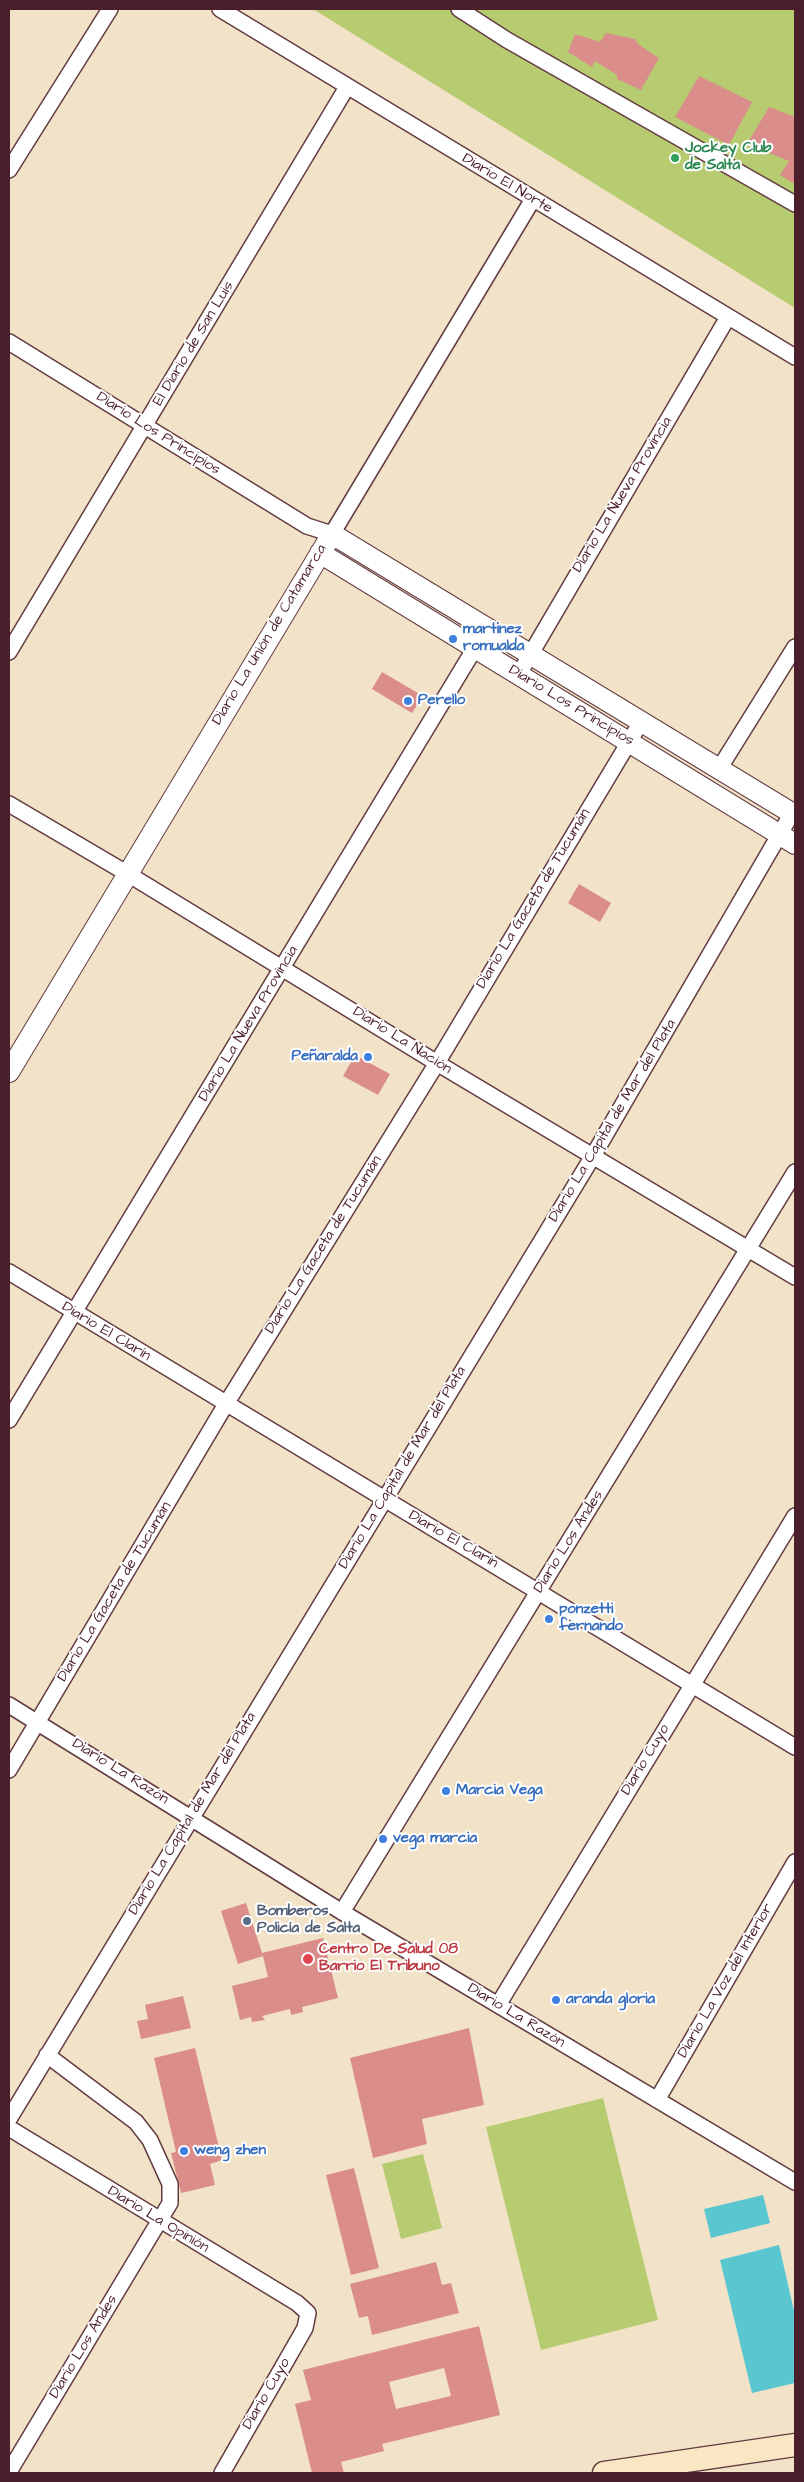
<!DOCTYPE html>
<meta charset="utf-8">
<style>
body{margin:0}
#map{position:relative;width:804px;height:2482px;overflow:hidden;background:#f2e2c7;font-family:"Architects Daughter",sans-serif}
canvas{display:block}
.frame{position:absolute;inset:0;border:10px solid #4a1f2b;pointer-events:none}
</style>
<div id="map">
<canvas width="804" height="2482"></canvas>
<div class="frame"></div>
</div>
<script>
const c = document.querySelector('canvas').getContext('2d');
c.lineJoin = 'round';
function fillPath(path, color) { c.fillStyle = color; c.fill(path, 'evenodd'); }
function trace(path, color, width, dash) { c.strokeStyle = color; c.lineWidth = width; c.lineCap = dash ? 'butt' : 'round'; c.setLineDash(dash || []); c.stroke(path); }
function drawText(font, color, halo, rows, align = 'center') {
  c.font = font + ' "Architects Daughter",sans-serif'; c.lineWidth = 4; c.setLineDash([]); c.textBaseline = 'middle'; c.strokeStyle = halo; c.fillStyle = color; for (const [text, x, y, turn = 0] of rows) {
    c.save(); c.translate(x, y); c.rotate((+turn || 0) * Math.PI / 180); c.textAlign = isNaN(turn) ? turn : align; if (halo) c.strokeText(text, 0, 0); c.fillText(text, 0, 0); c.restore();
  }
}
fillPath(new Path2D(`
 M313 9H795V308Z
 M603 2098 658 2320 541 2350 486 2127Z
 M423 2154 442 2228 401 2239 382 2164Z`), '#b7cc70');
fillPath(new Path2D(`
 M763 2195 770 2223 711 2238 704 2209Z
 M779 2245 795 2315V2383L752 2393 720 2260Z`), '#5ac7d0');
fillPath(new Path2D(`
 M606 33 635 39 638 44 659 58 641 90 617 79V75L595 61 592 67 568 52 575 34 600 42Z
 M699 76 752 102 729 145 675 117Z
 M769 107 795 117V184L780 175 789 161 747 144Z
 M382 672 423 696 412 713 372 689Z
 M579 884 611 903 600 922 568 903Z
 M355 1055 390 1074 378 1095 343 1076Z
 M246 1903 262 1953 323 1938 338 1998 302 2007 303 2012 291 2015 290 2009 262 2016 265 2020 252 2022 251 2017 240 2020 232 1986 268 1977 263 1956 238 1964 221 1911Z
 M183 1996 191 2028 141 2039 137 2021 148 2019 145 2005Z
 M469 2028 484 2105 422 2119 427 2144 373 2158 350 2058Z
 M195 2048 222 2160 210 2164 215 2185 181 2193 171 2153 176 2152 154 2058Z
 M354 2168 379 2268 351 2275 326 2175Z
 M436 2262 442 2285 451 2283 459 2313 372 2335 368 2316 359 2318 350 2284Z
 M479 2326 500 2415 382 2444 384 2451 341 2462 344 2473H312L295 2404 311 2400 303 2370ZM444 2368 451 2396 396 2409 389 2382Z`), '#da8d8b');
const minor = new Path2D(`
 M220 9 795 357
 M459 9 507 40 795 204
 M9 170 110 9
 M9 342 307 526 332 534 533 199
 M9 652 347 87
 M519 674 728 317
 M719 769 795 647
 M9 804 128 874 437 1063 795 1277
 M9 1272 795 1747
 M9 1420 487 628
 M9 1705 342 1912 795 2182
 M9 1770 226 1404 437 1063 641 722
 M342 1912 795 1172
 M498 2005 795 1516
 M657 2100 795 1862
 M9 2119 593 1156 792 813
 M9 2128 297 2303 308 2313 305 2328 222 2473
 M9 2472 170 2203V2184L150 2140 136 2122 47 2055`);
const tertiary = new Path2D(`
 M320 553 795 844
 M9 1072 332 534 795 815`);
const secondary = new Path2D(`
 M604 2473 795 2445`);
trace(minor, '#633c42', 18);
trace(tertiary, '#633c42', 22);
trace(secondary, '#633c42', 25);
trace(minor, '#fff', 15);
trace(tertiary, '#fff', 20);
trace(secondary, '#f9e7c3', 22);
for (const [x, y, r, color] of [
 [675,158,5,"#2e9e5b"],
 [453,639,5,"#3f7fe0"],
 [408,701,5,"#3f7fe0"],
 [368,1057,5,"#3f7fe0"],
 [549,1619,5,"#3f7fe0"],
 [446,1791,5,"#3f7fe0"],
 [383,1839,5,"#3f7fe0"],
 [247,1921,5,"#5c6f8a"],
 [308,1959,6,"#e0444e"],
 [556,2000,5,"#3f7fe0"],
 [184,2151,5,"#3f7fe0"]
]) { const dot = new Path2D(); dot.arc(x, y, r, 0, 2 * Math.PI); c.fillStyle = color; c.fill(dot); trace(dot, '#fff', 2); }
drawText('bold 15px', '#27864d', '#fff', [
 ["Jockey Club",685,149],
 ["de Salta",685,166]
], 'left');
drawText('15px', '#4a1f2b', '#fff', [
 ["Diario El Norte",507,184,31],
 ["El Diario de San Luis",194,344,-59],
 ["Diario Los Principios",158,434,32],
 ["Diario La Nueva Provincia",623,495,-59],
 ["Diario La Unión de Catamarca",270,635,-59],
 ["Diario Los Principios",571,706,31],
 ["Diario La Gaceta de Tucumán",534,899,-59],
 ["Diario La Nueva Provincia",249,1024,-59],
 ["Diario La Nación",402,1041,32],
 ["Diario La Capital de Mar del Plata",613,1121,-59],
 ["Diario La Gaceta de Tucumán",324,1245,-58],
 ["Diario El Clarín",106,1332,31],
 ["Diario La Capital de Mar del Plata",403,1468,-59],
 ["Diario El Clarín",453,1540,30],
 ["Diario Los Andes",569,1542,-58],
 ["Diario La Gaceta de Tucumán",115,1592,-59],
 ["Diario Cuyo",646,1760,-59],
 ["Diario La Razón",120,1772,32],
 ["Diario La Capital de Mar del Plata",193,1814,-59],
 ["Diario La Voz del Interior",726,1981,-60],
 ["Diario La Razón",516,2016,31],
 ["Diario La Opinión",158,2220,31],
 ["Diario Los Andes",84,2347,-59],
 ["Diario Cuyo",267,2394,-60]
]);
drawText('bold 15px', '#366cbe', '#fff', [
 ["martinez",463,630],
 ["romualda",463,647],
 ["Perello",418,701],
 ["Peñaralda",358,1057,"right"],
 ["ponzetti",559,1610],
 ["fernando",559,1627],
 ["Marcia Vega",456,1791],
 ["vega marcia",393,1839],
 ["aranda gloria",566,2000],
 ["weng zhen",194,2151]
], 'left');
drawText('bold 15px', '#4e5e75', '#fff', [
 ["Bomberos",257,1912],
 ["Policía de Salta",257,1929]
], 'left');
drawText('bold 15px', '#be3a42', '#fff', [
 ["Centro De Salud 08",319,1950],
 ["Barrio El Tribuno",319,1967]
], 'left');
</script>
